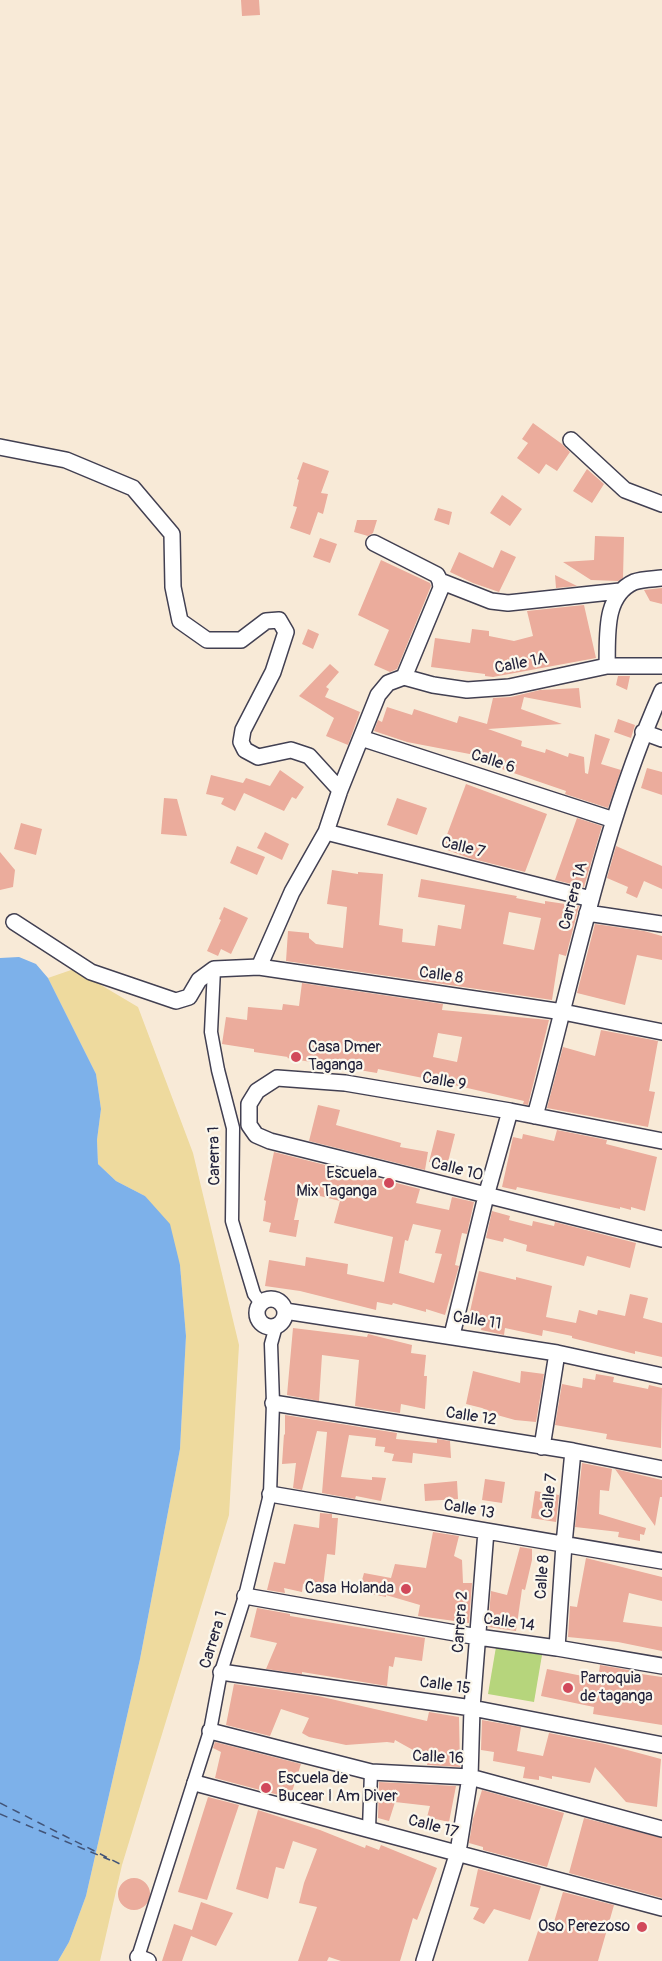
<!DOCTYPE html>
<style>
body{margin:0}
canvas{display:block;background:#f8ead7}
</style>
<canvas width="662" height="1961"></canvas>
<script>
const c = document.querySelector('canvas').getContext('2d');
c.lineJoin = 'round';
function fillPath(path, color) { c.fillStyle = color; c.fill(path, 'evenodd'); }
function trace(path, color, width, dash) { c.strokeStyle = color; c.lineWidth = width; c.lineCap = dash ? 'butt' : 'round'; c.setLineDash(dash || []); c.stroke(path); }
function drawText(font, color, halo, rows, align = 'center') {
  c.font = font + ' Pangolin,sans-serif'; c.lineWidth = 4.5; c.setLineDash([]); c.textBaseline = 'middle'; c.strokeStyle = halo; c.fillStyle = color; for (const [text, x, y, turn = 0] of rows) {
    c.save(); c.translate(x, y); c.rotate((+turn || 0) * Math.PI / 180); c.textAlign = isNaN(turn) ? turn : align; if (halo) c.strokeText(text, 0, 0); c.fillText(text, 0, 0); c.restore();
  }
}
fillPath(new Path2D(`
 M496 1647 542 1655 534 1702 488 1694Z`), '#b6d57c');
fillPath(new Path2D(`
 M74 969 138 1007 193 1153 239 1345 229 1515 122 1865 100 1961H58L69 1942 86 1896 140 1659 180 1449 186 1336 180 1265 145 1196 116 1181 98 1164 97 1140 101 1109 96 1074 48 978Z`), '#eeda9e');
fillPath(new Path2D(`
 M19 957 36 964 48 978 96 1074 101 1109 97 1140 98 1164 116 1181 145 1196 170 1224 180 1265 186 1336 180 1449 140 1659 86 1896 69 1942 58 1961H0V958Z`), '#7db1ea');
trace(new Path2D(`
 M0 1803 122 1865
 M0 1814 110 1860`), '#425478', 1.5, [8, 6]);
fillPath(new Path2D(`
 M241 0H259L260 15 242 16Z
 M533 423 562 444 570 452 557 471 546 464 539 474 517 458 528 443 522 439Z
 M303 462 329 471 321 493 328 494 323 514 318 512 310 535 290 528 297 507 293 506 299 480 297 479Z
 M587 469 604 484 592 503 573 491Z
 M502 495 522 509 510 526 490 513Z
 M438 508 452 512 449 525 434 520Z
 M357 520H377L373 533 368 536 354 532Z
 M595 536 624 537 623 578 618 581 591 580 563 562 594 560Z
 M320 538 337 544 330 563 313 557Z
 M501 550 516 557 499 592 473 583 450 572 459 552 493 568Z
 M381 560 430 583 431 586 397 669 390 672 374 665 389 630 358 615Z
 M555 575 577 586 556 588Z
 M662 588V604L650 601 644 590Z
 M584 605 596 658 493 677 485 676V674L431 667 435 638 470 643 472 629 489 631V636L514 641 533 636 527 611Z
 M308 629 319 634 313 649 302 644Z
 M330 664 339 672 326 687 329 689 325 697 360 712 348 745 326 736 334 718 299 696Z
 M618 676H630L627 690 616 685Z
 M579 688 581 708 524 697 521 709 562 724 488 729 522 741 521 746 545 753 546 749 568 757 569 753 584 757 585 773 588 774 595 734 610 739 601 764 621 770 608 808 565 794 566 791 496 767 497 762 480 756 407 742 374 731 378 720 382 722 387 707 412 715 414 709 457 723 459 716 487 724 493 698 511 697 540 690Z
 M618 719 635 725 631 738 614 732Z
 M647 768 662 772V795L641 788Z
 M280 770 304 787 296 799 292 797 284 811 244 793 235 811 221 804 224 798 206 794 211 775 243 783 246 778 270 786Z
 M466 784 547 814 525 872 469 858 442 848Z
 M164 798 177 799 187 836 161 834Z
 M397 798 427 808 417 835 387 825Z
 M577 818 602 826 584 887 555 880Z
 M21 823 42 829 36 855 14 849Z
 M265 832 289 844 282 860 257 848Z
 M237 846 265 857 257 875 230 863Z
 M616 846 662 866V889L644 881 637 898 626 893 628 887 607 878Z
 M0 852 15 870 13 887 0 890Z
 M332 870 358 874V872L383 874 379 925 403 929 402 942 435 946 438 925 461 929 465 905 418 897 421 879 517 896 516 898 545 904V901L579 906 566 956 559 954 552 1000 286 961 288 931 309 933V938L316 944 343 948 347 907 327 904ZM509 912 541 918 534 950 503 944Z
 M224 907 248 918 231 954 221 949 218 956 207 951 221 920 219 919Z
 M595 924 644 931 662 936V960L637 955 625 1005 577 993Z
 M302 983 443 1004 442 1010 549 1020 528 1105 523 1104 524 1101 428 1079 378 1069 377 1073 287 1058 288 1057 254 1052V1049L222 1044 226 1017 247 1020 248 1007 282 1010 283 1004 299 1006ZM438 1033 462 1037 457 1062 433 1057Z
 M601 1030 658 1041 649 1091 655 1092 648 1127 547 1108 563 1047 595 1056Z
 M318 1105 340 1110 336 1125 401 1143 400 1147 428 1152 425 1170 309 1141Z
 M437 1130 455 1134 447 1166 429 1162Z
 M557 1130 607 1140 606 1144 657 1157 645 1211 631 1207V1210L620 1207V1209L517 1187 516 1190 502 1187 513 1137 522 1139 523 1134 554 1141Z
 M274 1152 420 1189 416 1203 449 1210 452 1197 474 1202 467 1234 462 1233 455 1265 459 1266 445 1315 426 1309V1312L393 1303 392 1305 377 1302 376 1310 300 1291 265 1286 269 1260 305 1266 306 1257 348 1264 347 1274 384 1282 393 1237 334 1223 340 1201 300 1191 294 1220H299L296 1237 269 1232 271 1223 263 1221 266 1201 264 1200ZM413 1224 441 1230 435 1253 442 1254 434 1283 399 1273 405 1240 408 1241Z
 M492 1211 510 1216 509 1220 532 1226 533 1221 554 1226 555 1222 636 1243 630 1268 587 1256 584 1266 526 1251 527 1245 504 1238 503 1242 486 1238Z
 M479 1271 516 1280V1277L552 1286 546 1317 576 1323 579 1310 597 1315 598 1310 625 1316 630 1294 648 1298 643 1318 662 1323V1357L635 1351V1354L572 1338V1336L543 1330 542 1336 505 1328 504 1335 481 1330 483 1320 469 1316Z
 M293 1328 367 1337 368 1334 412 1345 411 1353 426 1355 424 1376H427L425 1409 401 1404 400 1413 355 1406 359 1360 322 1355 319 1401 287 1395Z
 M473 1371 520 1383 521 1371 544 1374 536 1422 515 1420 497 1415 482 1408 466 1404Z
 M596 1374 614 1377 613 1382 648 1389 649 1385 662 1388 661 1448 606 1439 607 1434 555 1425 562 1384 582 1388 583 1378 595 1380Z
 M285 1415 397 1433 396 1439 437 1443V1439L450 1441 451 1458 413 1453 412 1463 392 1461 394 1454 384 1452 385 1447 375 1446 376 1438 349 1435 341 1477 372 1480V1477L386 1478 381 1501 356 1496 355 1499 322 1493 327 1432 317 1431 302 1490 293 1488 296 1463 282 1464 284 1434 285 1435Z
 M582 1463 612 1469 609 1491 600 1490 599 1514 646 1528 644 1535 640 1534V1541L618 1537 619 1532 575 1527Z
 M615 1469 662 1480V1497H660L655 1526Z
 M485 1479 505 1482 502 1503 482 1500Z
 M457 1481 458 1499 425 1501 424 1484Z
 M535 1491 559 1495 556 1522 531 1518Z
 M320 1513 332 1514V1518H338L335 1555 327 1554 323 1587 303 1584 302 1592 284 1588 285 1593 267 1590 274 1562 285 1564 294 1524 319 1528Z
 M433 1532 459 1536 454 1556 462 1560 463 1583H472L469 1623 418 1616 420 1605 386 1595V1597L359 1591 364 1573 391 1578 395 1564 426 1568Z
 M520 1547 532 1549V1560L525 1590 522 1589 516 1631 488 1627 491 1591 507 1595Z
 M586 1558 662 1577V1601L629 1593 623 1622 662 1627V1651L618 1642 568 1637 570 1606 577 1607Z
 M257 1608 290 1614V1616L425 1638 422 1661 395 1657 393 1667 389 1666 387 1686 302 1672V1674L266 1669 277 1643 250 1637Z
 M600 1665 635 1671 634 1673 662 1677V1725L593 1714 594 1707 541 1696 547 1669 598 1679Z
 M234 1684 318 1696 427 1721 429 1712 459 1717 460 1767 427 1765 429 1755H422L395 1740 394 1743 387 1742 346 1745 309 1737 302 1733 309 1718 281 1709 270 1736 226 1725Z
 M482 1720 521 1727 517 1751 543 1756 549 1733 605 1744 661 1759 657 1807 626 1802 595 1767 590 1783 552 1776V1779L539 1776V1780L523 1778 525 1767 493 1761 494 1752 481 1750Z
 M215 1742 301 1764 290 1798 215 1778 221 1752 213 1748Z
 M379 1782 456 1786 449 1822 427 1817 430 1806 395 1802 389 1821 378 1818Z
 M482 1790 564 1813 547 1867 483 1850V1847L469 1843 473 1819Z
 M208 1797 239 1805 207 1900 178 1892Z
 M258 1810 320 1830 365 1848 366 1845 379 1850 381 1845 437 1868 417 1920 413 1918 400 1961H341L329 1957 327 1961H298L317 1907 299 1903 304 1883 317 1849 293 1841 284 1869 276 1867 268 1899 236 1889Z
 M584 1818 662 1838V1898L569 1873Z
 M478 1869 541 1886 530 1920 494 1909 484 1924 473 1919 479 1908 470 1906Z
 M118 1894a16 16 0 1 1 32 0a16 16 0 1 1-32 0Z
 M563 1892 614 1905 598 1961H528L539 1928 551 1932Z
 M201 1902 233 1913 216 1946 191 1936 182 1961H162L174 1924 192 1930Z`), '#ebac9c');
const pedestrian = new Path2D(`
 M214 969 211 1032 218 1070 233 1128 232 1221 254 1294 261 1303
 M369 1829 371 1772
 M138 1957 210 1731 221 1672 245 1596 270 1494 273 1403 271 1344 276 1326`);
const minor = new Path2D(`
 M571 440 625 490 662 504
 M0 447 66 460 133 488 172 534 173 587 180 621 207 640H241L266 621 279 620 286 632 273 672 243 730 241 742 245 750 258 757 291 750 309 756 340 790
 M374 543 437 575 440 581 441 588 404 677
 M440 581 491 601 508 603 620 591
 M607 666C608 637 603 596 634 582 642 579 654 579 662 578
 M643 732 662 739
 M361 738 614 820
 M326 832 591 899
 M587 913 662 924
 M14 922 91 972 176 1001 189 997 199 980 214 969 259 967 563 1012 662 1032
 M259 967 292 892 326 832 340 790 378 695 388 683 404 677 433 685 467 690 509 687 607 666H662
 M535 1116C574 974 602 826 662 691
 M662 1141 510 1111 345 1083 277 1078 257 1091 249 1104V1125L256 1135 270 1141 662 1239
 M257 1313a14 14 0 1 1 28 0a14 14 0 1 1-28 0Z
 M285 1311 557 1353 662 1376
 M452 1335 486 1196 510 1111
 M273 1403 573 1451 662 1469
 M542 1447 557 1353
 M270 1494 662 1561
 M245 1596 478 1637 557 1648 662 1666
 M557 1648 564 1544 573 1451
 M221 1672 472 1708 662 1745
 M210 1731 371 1772 470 1777 662 1829
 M195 1783 662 1908
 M138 1957 148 1961
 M424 1961 458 1852 470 1777 472 1708 486 1531`);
trace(pedestrian, '#424052', 15);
trace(minor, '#424052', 18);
trace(pedestrian, '#fff', 12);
trace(minor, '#fff', 15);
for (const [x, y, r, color] of [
 [296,1057,6,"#d1495b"],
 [389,1183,6,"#d1495b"],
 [406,1589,6,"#d1495b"],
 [568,1688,6,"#d1495b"],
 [266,1788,6,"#d1495b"],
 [642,1927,6,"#d1495b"]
]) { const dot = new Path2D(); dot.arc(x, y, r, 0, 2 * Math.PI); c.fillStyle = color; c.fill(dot); trace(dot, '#fbf7ec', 2); }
drawText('16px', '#22223b', '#fbf7ec', [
 ["Calle 1A",521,664,-11],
 ["Calle 6",493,762,18],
 ["Calle 7",463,848,14],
 ["Carrera 1A",574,896,-75],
 ["Calle 8",441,976,8],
 ["Calle 9",444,1082,10],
 ["Carerra 1",215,1156,-91],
 ["Calle 10",457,1170,14],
 ["Calle 11",477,1321,9],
 ["Calle 12",471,1417,9],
 ["Calle 7",550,1496,-84],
 ["Calle 13",469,1510,10],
 ["Calle 8",543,1577,-86],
 ["Carrera 2",461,1622,-86],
 ["Calle 14",509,1623,8],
 ["Carrera 1",214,1640,-73],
 ["Calle 15",445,1686,8],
 ["Calle 16",438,1758,3],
 ["Calle 17",433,1827,15]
]);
drawText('16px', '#22223b', '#fbf7ec', [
 ["Casa Dmer",308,1048],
 ["Taganga",308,1066],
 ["Escuela",377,1174,"right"],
 ["Mix Taganga",377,1192,"right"],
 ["Casa Holanda",394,1589,"right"],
 ["Parroquia",580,1679],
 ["de taganga",580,1697],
 ["Escuela de",278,1779],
 ["Bucear I Am Diver",278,1797],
 ["Oso Perezoso",630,1927,"right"]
], 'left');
</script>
